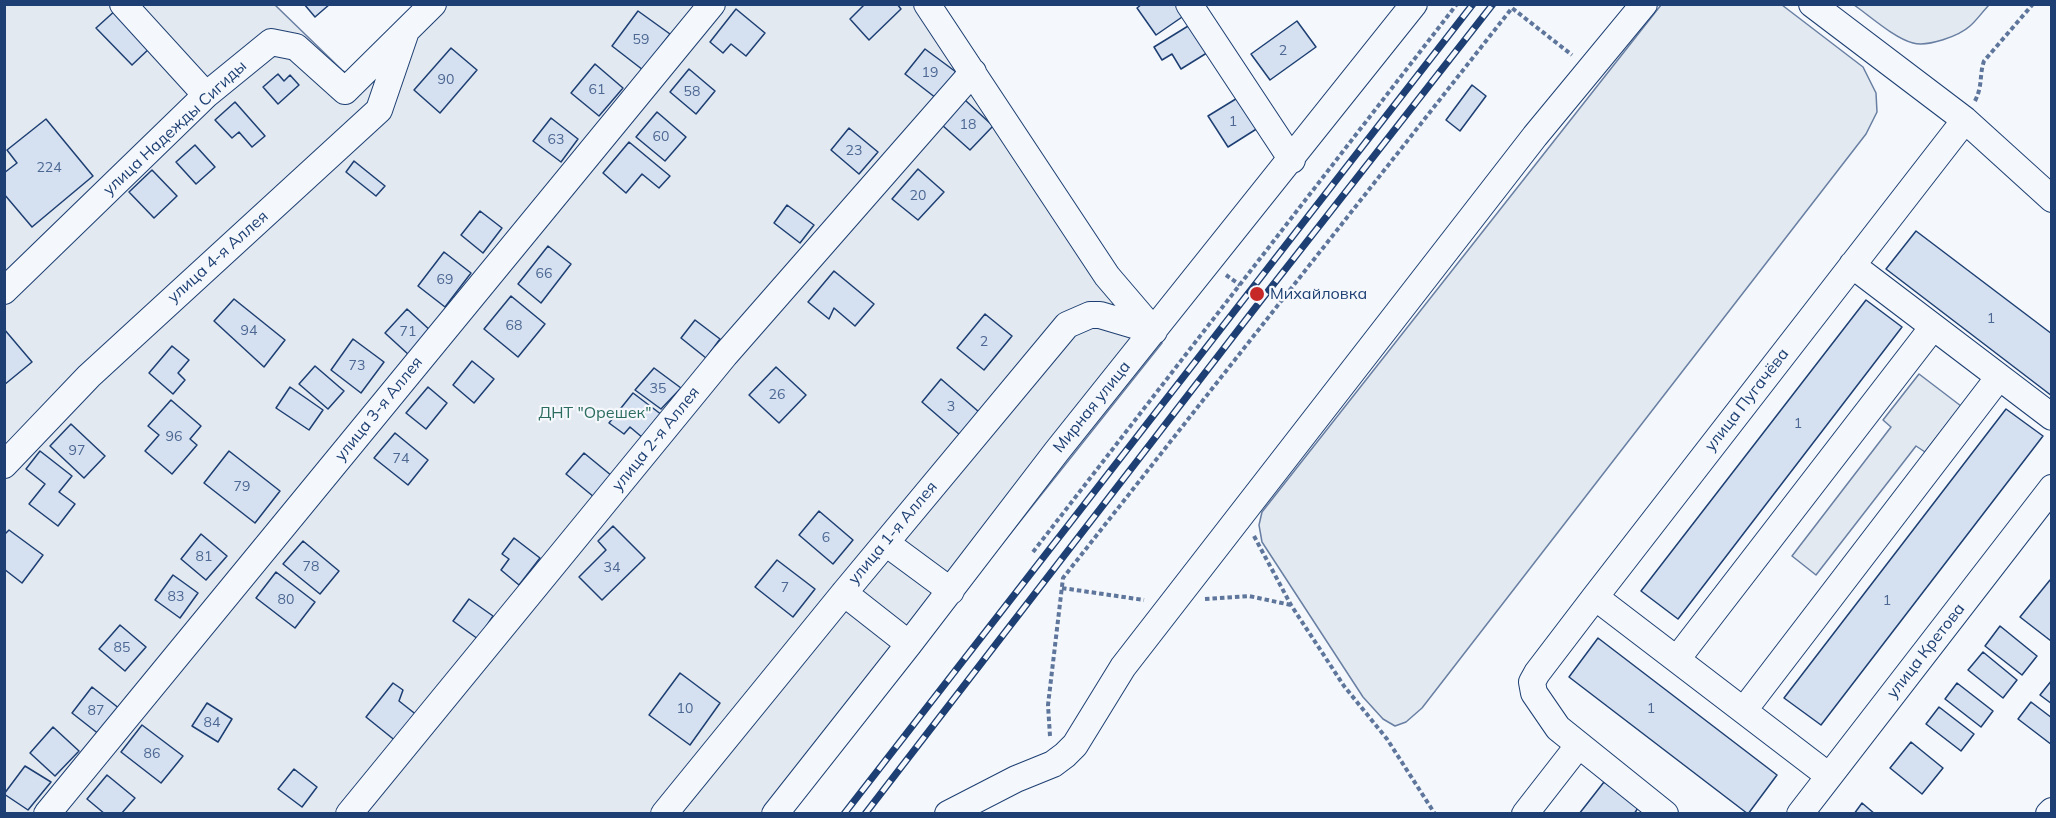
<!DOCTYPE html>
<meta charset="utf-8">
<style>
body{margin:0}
#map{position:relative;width:2056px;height:818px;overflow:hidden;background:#f4f7fb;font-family:Mulish,sans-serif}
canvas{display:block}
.frame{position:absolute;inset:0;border:6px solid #1d3f73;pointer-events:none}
</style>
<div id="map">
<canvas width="2056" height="818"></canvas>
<div class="frame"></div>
</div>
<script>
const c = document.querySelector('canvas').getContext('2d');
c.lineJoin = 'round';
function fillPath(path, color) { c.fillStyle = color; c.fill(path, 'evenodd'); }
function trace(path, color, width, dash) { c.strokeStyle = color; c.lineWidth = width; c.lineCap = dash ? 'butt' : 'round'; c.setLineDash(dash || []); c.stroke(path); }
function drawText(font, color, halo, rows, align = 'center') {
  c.font = font + ' Mulish,sans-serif'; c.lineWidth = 4.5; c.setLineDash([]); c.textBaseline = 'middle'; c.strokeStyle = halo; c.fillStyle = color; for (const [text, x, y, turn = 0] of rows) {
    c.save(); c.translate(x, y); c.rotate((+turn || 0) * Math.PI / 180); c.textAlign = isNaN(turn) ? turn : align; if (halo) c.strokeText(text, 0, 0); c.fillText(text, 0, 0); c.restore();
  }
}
const green = new Path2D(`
 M5 5H275L342 70 363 85 445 5H928L1162 343 788 813 5 814Z
 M1661 5H1782L1863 67 1876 93 1877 112 1866 134 1422 708 1406 722 1395 726 1383 719 1363 697 1262 542 1259 525 1262 512Z
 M1854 5H1989C1983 11 1977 20 1970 26 1959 36 1928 47 1913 43 1894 38 1870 16 1854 5Z
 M1919 374 1961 406 1925 452 1916 446 1816 575 1792 556 1891 427 1883 420Z`);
fillPath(green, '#e3e9f0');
trace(green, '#687fa3', 1.5);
const building = new Path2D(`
 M304 4H330L315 17Z
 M865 4H897L901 9 869 40 850 19Z
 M1142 4H1178L1185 15 1156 35 1137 8Z
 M117 9 152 46 132 65 96 28Z
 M736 9 765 33 746 56 731 44 723 53 710 42Z
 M638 11 670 34 643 70 612 46Z
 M1297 21 1316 47 1270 80 1251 54Z
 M1193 23 1210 51 1181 69 1172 54 1162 60 1154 47Z
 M451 48 477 70 440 113 414 90Z
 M925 49 956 72 936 98 905 74Z
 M595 64 623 88 599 116 571 93Z
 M689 69 715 91 696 114 670 92Z
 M278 74 284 81 290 75 299 85 278 104 263 87Z
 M1472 85 1486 96 1460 131 1446 120Z
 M1239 97 1258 128 1228 147 1208 116Z
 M965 100 993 126 970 150 942 125Z
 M235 102 265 136 252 147 239 132 232 138 215 120Z
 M657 112 686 137 665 161 636 137Z
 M551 118 578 139 561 162 533 141Z
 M46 119 93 176 32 227 4 194V173L17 163 7 150Z
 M849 128 878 152 859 174 831 150Z
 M629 142 670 176 659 188 642 174 626 193 603 173Z
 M195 145 215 167 196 184 176 162Z
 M354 161 385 186 376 196 346 172Z
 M918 169 944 192 918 220 892 199Z
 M152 170 177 196 154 218 129 192Z
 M787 205 814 225 800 243 774 223Z
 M480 211 502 228 483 253 461 235Z
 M1916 231 2052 334V396L1886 269Z
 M548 246 571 264 541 303 518 284Z
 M444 252 471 273 445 307 418 286Z
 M834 271 874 304 855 326 834 308 829 319 808 302Z
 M511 296 545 324 518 357 484 329Z
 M234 299 285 340 264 367 214 321Z
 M1866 300 1902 327 1678 619 1641 591Z
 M407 309 431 331 409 355 385 333Z
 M985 314 1012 336 984 370 957 348Z
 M695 320 720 339 706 358 681 338Z
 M4 329 32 362 4 385Z
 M353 339 384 362 361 393 331 370Z
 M172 346 189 360 178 373 185 380 173 394 149 373Z
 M472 361 494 379 474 403 453 385Z
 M315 366 344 391 328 409 299 384Z
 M776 367 806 395 779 423 749 395Z
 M654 368 681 388 661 409 635 390Z
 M941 379 979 412 960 435 922 402Z
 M290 387 323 410 309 430 276 408Z
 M428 387 447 403 426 429 406 413Z
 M633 393 662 415 643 438 630 427 624 434 609 423Z
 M171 400 201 426 190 439 197 445 172 474 145 451 159 435 148 426Z
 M2006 409 2043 436 1821 725 1784 698Z
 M71 424 105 456 84 478 50 446Z
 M395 433 428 460 408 485 374 458Z
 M40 451 72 476 59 492 75 504 58 526 29 504 45 484 26 469Z
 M229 451 280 491 255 523 204 483Z
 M584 453 612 476 594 497 566 474Z
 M819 511 853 540 833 564 799 535Z
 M613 526 645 558 602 600 579 577 606 550 598 541Z
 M9 530 43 555 22 583 4 569V535Z
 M201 534 227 556 206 580 181 559Z
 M514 538 540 558 519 585 501 570 509 559 502 554Z
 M303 541 339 571 320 594 283 564Z
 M777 560 815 589 793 617 755 587Z
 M276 572 315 602 295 628 256 598Z
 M173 575 198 593 180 618 155 600Z
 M2050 580 2052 582 2051 641 2020 617Z
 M469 599 493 616 478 639 453 621Z
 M120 625 146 647 125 671 99 649Z
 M2000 626 2037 656 2022 675 1985 646Z
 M1598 638 1777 775 1748 814 1569 677Z
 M1983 652 2017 680 2003 698 1968 670Z
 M680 673 720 703 690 745 649 715Z
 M2052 680V704L2040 695Z
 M393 683 403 690 399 701 418 716 397 742 366 717Z
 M1957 683 1993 711 1981 727 1945 699Z
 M92 687 120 709 100 735 72 713Z
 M2031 702 2052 718V745L2018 719Z
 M207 703 232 719 218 742 192 726Z
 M1939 707 1974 734 1961 751 1926 724Z
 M142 725 183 756 161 783 121 752Z
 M53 727 79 751 55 776 30 753Z
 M1911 742 1943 768 1922 794 1890 768Z
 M25 766 51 782 28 810 4 794Z
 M294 769 317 787 302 807 278 789Z
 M107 775 135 798 121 814H105L87 799Z
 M1604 782 1638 808 1634 814H1579Z
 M1862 803 1875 814H1854Z`);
fillPath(building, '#d5e0f0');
trace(building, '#1d3f73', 1.5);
const minor = new Path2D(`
 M123 4 206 95
 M927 4 1107 276 1154 331
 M1189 4 1292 160
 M1812 4 1965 120 2052 199
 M1852 265 2052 417
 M4 291 206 95 271 42 296 47 345 91 433 4
 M4 465 89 376 379 110 405 34
 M886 543 951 591
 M844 593 909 644
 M1595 597 1829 776
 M1677 659 1933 327
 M1744 710 1999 377
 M47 814 712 4
 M349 814 725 355 973 72
 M664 814 844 593 1067 325 1090 315H1100L1154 331
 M775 814 909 644 1057 451 1414 4
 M948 814 1016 779 1053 764 1065 755 1075 745 1123 667 1535 136 1644 4
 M1525 814 1578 746
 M1665 814 1558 728 1534 693 1532 682 1537 673 1595 597 1965 120
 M1800 814 2052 488
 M2049 814 2052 811`);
trace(minor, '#1d3f73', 28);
trace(new Path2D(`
 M1975 101C1983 85 1979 76 1984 61L2033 4
 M1226 275 1240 285
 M1254 536 1291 605 1344 686 1387 739 1435 814
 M1033 552 1457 4
 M1062 588 1144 600
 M1205 599 1249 596 1291 605
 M1050 736 1048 705 1063 578 1512 8 1572 55`), '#5e769c', 4, [4.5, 3]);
trace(minor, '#f4f7fb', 26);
const rail = new Path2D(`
 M844 814 1473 4
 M865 814 1262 299 1493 4`);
trace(rail, '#1d3f73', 7);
trace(rail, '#f4f7fb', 4.5, [14]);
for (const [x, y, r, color] of [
 [1257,294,8,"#c62828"]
]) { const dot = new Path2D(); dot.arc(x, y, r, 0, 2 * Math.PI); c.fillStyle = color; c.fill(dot); trace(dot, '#f4f7fb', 2); }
drawText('14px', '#4b6792', null, [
 ["59",641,40],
 ["2",1283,51],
 ["19",930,73],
 ["90",446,80],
 ["61",597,90],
 ["58",692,92],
 ["1",1233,122],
 ["18",968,125],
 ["60",661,137],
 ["63",556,140],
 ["23",854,151],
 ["224",49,168],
 ["20",918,196],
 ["66",544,274],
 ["69",445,280],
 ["1",1991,319],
 ["68",514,326],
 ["94",249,331],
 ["71",408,332],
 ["2",984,342],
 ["73",357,366],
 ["35",658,389],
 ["26",777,395],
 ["3",951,407],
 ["1",1798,424],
 ["96",174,437],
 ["97",77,451],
 ["74",401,459],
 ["79",242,487],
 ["6",826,538],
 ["81",204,557],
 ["78",311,567],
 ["34",612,568],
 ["7",785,588],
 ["83",176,597],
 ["80",286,600],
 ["1",1887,601],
 ["85",122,648],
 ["10",685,709],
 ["1",1651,709],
 ["87",96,711],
 ["84",212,723],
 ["86",152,754]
]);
drawText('16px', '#1d3f73', '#f4f7fb', [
 ["улица Надежды Сигиды",175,128,-43],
 ["улица 4-я Аллея",218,257,-42],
 ["улица Пугачёва",1747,400,-52],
 ["Мирная улица",1092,407,-51],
 ["улица 3-я Аллея",379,409,-51],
 ["улица 2-я Аллея",656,439,-51],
 ["улица 1-я Аллея",893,533,-50],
 ["улица Кретова",1926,651,-52]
]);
drawText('16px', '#1d3f73', '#f4f7fb', [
 ["Михайловка",1270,294]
], 'left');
drawText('16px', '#2c6c60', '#f4f7fb', [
 ["ДНТ \"Орешек\"",595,413]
]);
</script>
